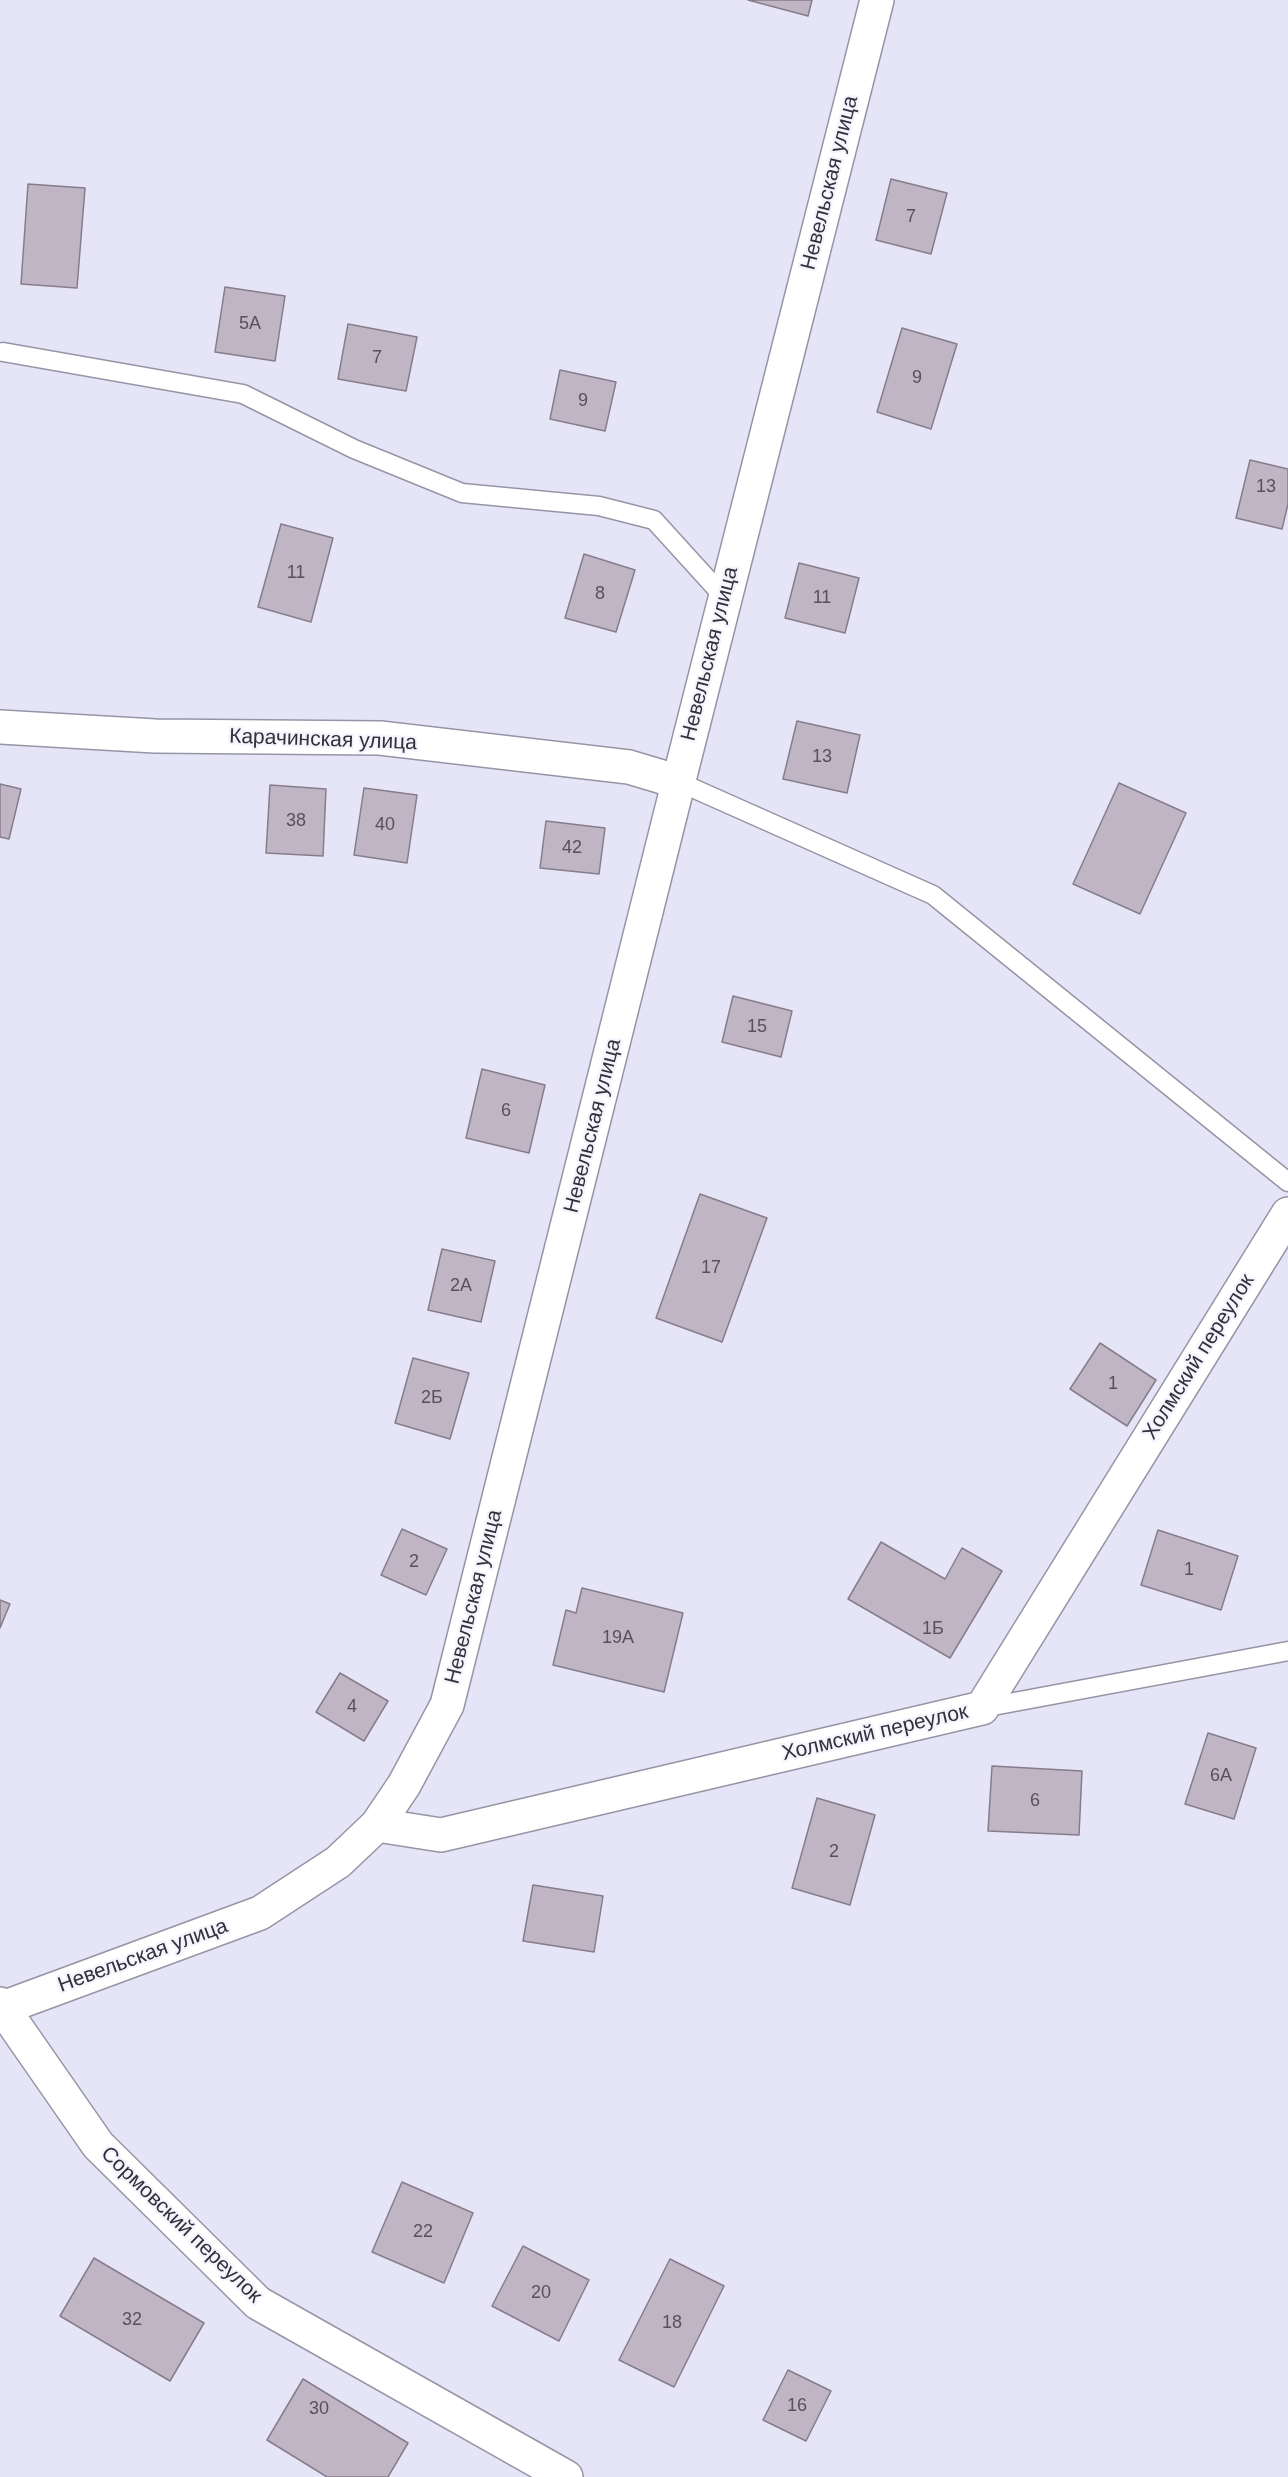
<!DOCTYPE html>
<meta charset="utf-8">
<style>
body{margin:0}
canvas{display:block;background:#e6e5f7}
</style>
<canvas width="1288" height="2477"></canvas>
<script>
const c = document.querySelector('canvas').getContext('2d');
c.lineJoin = 'round';
function fillPath(path, color) { c.fillStyle = color; c.fill(path, 'evenodd'); }
function trace(path, color, width, dash) { c.strokeStyle = color; c.lineWidth = width; c.lineCap = dash ? 'butt' : 'round'; c.setLineDash(dash || []); c.stroke(path); }
function drawText(font, color, halo, rows, align = 'center') {
  c.font = font + ' Arial,sans-serif'; c.lineWidth = 4.5; c.setLineDash([]); c.textBaseline = 'middle'; c.strokeStyle = halo; c.fillStyle = color; for (const [text, x, y, turn = 0] of rows) {
    c.save(); c.translate(x, y); c.rotate((+turn || 0) * Math.PI / 180); c.textAlign = isNaN(turn) ? turn : align; if (halo) c.strokeText(text, 0, 0); c.fillText(text, 0, 0); c.restore();
  }
}
const building = new Path2D(`
 M748 0H812L808 16Z
 M891 179 947 193 931 254 876 240Z
 M28 184 85 188 77 288 21 284Z
 M225 287 285 296 275 361 215 352Z
 M348 324 417 337 406 391 338 379Z
 M902 328 957 344 931 429 877 412Z
 M560 370 616 382 605 431 550 419Z
 M1250 460 1288 469V504L1282 529 1236 518Z
 M281 524 333 538 311 622 258 607Z
 M584 554 635 570 616 632 565 618Z
 M799 563 859 578 845 633 785 618Z
 M797 721 860 735 847 793 783 779Z
 M1119 783 1186 813 1140 914 1073 884Z
 M0 784 21 789 9 839 0 837Z
 M270 785 326 789 323 856 266 853Z
 M364 788 417 795 407 863 354 855Z
 M546 821 605 828 599 874 540 868Z
 M733 996 792 1011 781 1057 722 1042Z
 M482 1069 545 1085 529 1153 466 1138Z
 M700 1194 767 1218 722 1342 656 1318Z
 M442 1249 495 1261 481 1322 428 1310Z
 M1100 1343 1156 1380 1127 1426 1070 1389Z
 M413 1358 469 1373 450 1439 395 1423Z
 M402 1529 447 1549 426 1595 381 1575Z
 M1158 1530 1238 1556 1221 1610 1141 1585Z
 M881 1542 945 1579 962 1548 1002 1571 950 1658 848 1599Z
 M582 1588 683 1613 664 1692 553 1665 566 1610 576 1613Z
 M0 1600 10 1604 0 1628Z
 M340 1673 388 1701 364 1741 316 1712Z
 M1208 1733 1256 1748 1234 1819 1185 1804Z
 M992 1766 1082 1771 1079 1835 988 1831Z
 M817 1798 875 1815 850 1905 792 1888Z
 M533 1885 603 1896 594 1952 523 1941Z
 M402 2182 473 2213 444 2283 372 2252Z
 M523 2246 589 2280 559 2341 492 2306Z
 M94 2258 204 2323 170 2381 60 2316Z
 M670 2259 724 2286 674 2387 619 2360Z
 M788 2370 831 2391 806 2441 763 2420Z
 M303 2379 408 2443 388 2477H327L267 2440Z`);
fillPath(building, '#c0b5c5');
trace(building, '#867d8b', 1.5);
const lane = new Path2D(`
 M3 352 243 394 354 449 462 493 599 506 654 520 723 596
 M679 782 933 895 1288 1182
 M982 1708 1288 1651`);
const street = new Path2D(`
 M0 727 155 736 380 738 629 767 679 782
 M377 1825 441 1835 982 1708 1288 1214
 M0 2004 98 2145 258 2303 566 2477`);
const secondary = new Path2D(`
 M0 2009 260 1913 338 1862 377 1825 404 1785 447 1705C590 1136 731 568 877 0`);
trace(lane, '#9695a6', 21);
trace(street, '#9695a6', 36);
trace(secondary, '#9695a6', 36);
trace(lane, '#fff', 18);
trace(street, '#fff', 33);
trace(secondary, '#fff', 33);
drawText('18px', '#56525b', null, [
 ["7",911,217],
 ["5А",250,324],
 ["7",377,358],
 ["9",917,378],
 ["9",583,401],
 ["13",1266,487],
 ["11",296,573],
 ["8",600,594],
 ["11",822,598],
 ["13",822,757],
 ["38",296,821],
 ["40",385,825],
 ["42",572,848],
 ["15",757,1027],
 ["6",506,1111],
 ["17",711,1268],
 ["2А",461,1286],
 ["1",1113,1384],
 ["2Б",432,1398],
 ["2",414,1562],
 ["1",1189,1570],
 ["1Б",933,1629],
 ["19А",618,1638],
 ["4",352,1707],
 ["6А",1221,1776],
 ["6",1035,1801],
 ["2",834,1852],
 ["22",423,2232],
 ["20",541,2293],
 ["32",132,2320],
 ["18",672,2323],
 ["16",797,2406],
 ["30",319,2409]
]);
drawText('21px', '#323138', '#f4f3fe', [
 ["Невельская улица",830,183,-76],
 ["Невельская улица",710,654,-76],
 ["Карачинская улица",323,740,2],
 ["Невельская улица",593,1126,-76],
 ["Холмский переулок",1199,1357,-58],
 ["Невельская улица",474,1597,-76],
 ["Холмский переулок",875,1733,-13],
 ["Невельская улица",143,1956,-20],
 ["Сормовский переулок",181,2225,44]
]);
</script>
